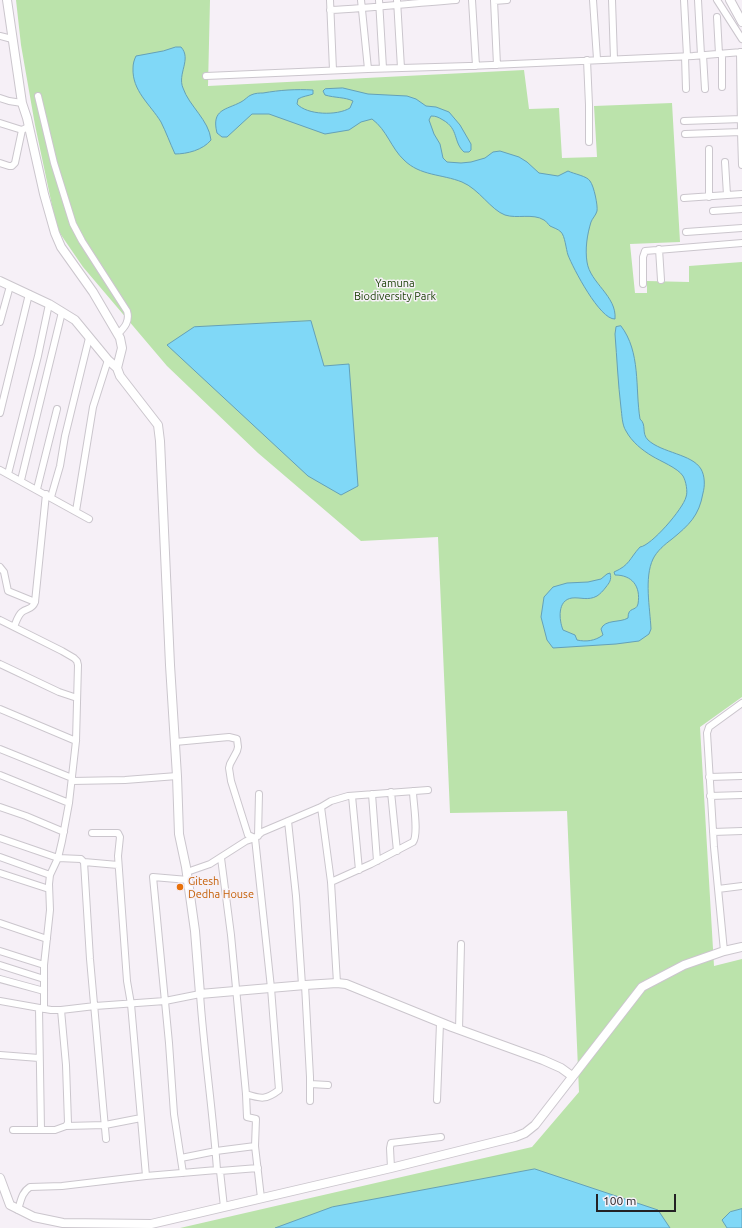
<!DOCTYPE html>
<style>
body{margin:0}
#map{position:relative;width:742px;height:1228px;overflow:hidden;background:#f6f0f7;font-family:Ubuntu,sans-serif}
canvas{display:block}
.scale{position:absolute;left:596px;top:1194px;width:80px;height:18px;box-sizing:border-box;border:2px solid #232124;border-top:0;padding-left:5px;font-size:12px;line-height:14px;white-space:nowrap;color:#232124;-webkit-text-stroke:3px #f6f0f7;paint-order:stroke}
</style>
<div id="map">
<canvas width="742" height="1228"></canvas>
<div class="scale">100 m</div>
</div>
<script>
const c = document.querySelector('canvas').getContext('2d');
c.lineJoin = 'round';
function fillPath(path, color) { c.fillStyle = color; c.fill(path, 'evenodd'); }
function trace(path, color, width, dash) { c.strokeStyle = color; c.lineWidth = width; c.lineCap = dash ? 'butt' : 'round'; c.setLineDash(dash || []); c.stroke(path); }
function drawText(font, color, halo, rows, align = 'center') {
  c.font = font + ' Ubuntu,sans-serif'; c.lineWidth = 3; c.setLineDash([]); c.textBaseline = 'middle'; c.strokeStyle = halo; c.fillStyle = color; for (const [text, x, y, turn = 0] of rows) {
    c.save(); c.translate(x, y); c.rotate((+turn || 0) * Math.PI / 180); c.textAlign = isNaN(turn) ? turn : align; if (halo) c.strokeText(text, 0, 0); c.fillText(text, 0, 0); c.restore();
  }
}
fillPath(new Path2D(`
 M16 0H210L208 86 524 70 529 109 559 108 562 158 597 157 594 106 672 103 680 242 630 244 635 293H647V281L689 282V266L742 262V697L700 727 714 966 742 959V1228H180L532 1147 579 1092 567 811 450 813 438 537 361 541 258 453 167 366 83 267 57 229 35 125 21 45Z`), '#bbe3ab');
const water = new Path2D(`
 M176 47H181C192 59 177 74 183 88 189 106 209 120 211 140 203 150 187 154 175 154 170 143 166 132 161 122 150 104 132 91 133 68 133 64 134 60 136 56L163 51Z
 M343 88 368 94 407 96 416 99 426 106 436 107 449 112 460 125 471 144V150L469 152H464C453 142 459 129 443 120 438 117 436 116 431 116L429 120 434 134 440 144 443 158 447 162 461 163 471 162 485 158 493 152 500 151 519 157 527 162 539 173 558 176 568 171C574 174 587 176 590 181 594 186 598 206 597 211 596 215 592 219 591 222 587 235 585 249 587 262 590 283 617 296 615 319 600 320 573 268 568 255 566 249 565 236 561 232 558 229 554 228 550 226 548 224 546 221 544 220 533 213 517 219 505 215 491 210 479 189 462 182 442 174 420 176 404 160 391 148 387 130 372 119L361 122 349 130 325 134 269 114H252L227 137H222L217 133C211 109 226 110 241 102 245 100 248 96 251 95 255 93 260 93 263 93 280 90 296 89 313 90V94C308 96 303 96 298 99L297 104C307 115 337 116 350 108L353 101C345 97 335 98 325 95L323 91 325 89Z
 M311 321 324 366 349 364 358 486 341 495 308 476 167 345 194 327Z
 M621 326C641 352 635 388 640 419 647 425 641 433 648 440 662 453 692 454 701 469 705 476 705 486 703 493 699 516 689 525 672 539 664 545 657 551 653 559 644 578 650 608 651 629L649 634 639 641 616 644 553 648 547 640 541 617 544 597 553 587 567 583 588 582 601 579 607 574 610 573C612 580 609 583 606 587 603 591 600 594 597 596 588 601 580 597 572 598 557 600 559 620 563 630L575 635 577 640C586 642 595 641 603 635L601 629C605 619 620 623 628 618 628 606 636 612 638 604 641 586 632 575 615 575L614 572C630 565 629 559 640 547 651 546 683 509 686 497 688 492 686 481 683 476 678 468 660 461 652 456 642 450 632 442 626 431 622 425 622 415 621 408 618 383 617 359 615 334L616 327Z
 M535 1169 658 1210 670 1228H275L332 1207Z
 M742 1209V1228H727L722 1220 730 1212Z`);
fillPath(water, '#80d8f7');
trace(water, '#64a1b8', 1);
const street = new Path2D(`
 M330 0 333 70
 M361 0 368 69
 M379 0 383 68
 M397 0 401 68
 M472 0 476 66
 M494 0 497 65
 M593 0 597 59
 M612 0 614 59
 M684 0 687 56
 M698 0 701 55
 M717 0 742 39
 M494 1 507 0
 M330 10C372 8 414 3 456 0
 M717 17 719 54
 M0 36 12 39
 M722 54V87
 M703 55 705 89
 M685 56 686 89
 M587 60 589 105V142
 M206 76 368 69 469 66 693 56 742 52
 M38 96 54 163 73 224 82 241 127 311C130 321 125 327 118 334
 M0 98 9 101 22 103
 M684 121 742 119
 M0 123 22 130 26 128
 M741 132 742 165
 M685 134 741 132 740 52
 M709 149V197
 M725 162 727 195
 M0 163 9 166H12L15 163 22 130
 M684 198 742 194
 M713 211 742 209
 M686 232 742 228
 M659 249 661 280
 M643 284V257L645 251 742 243
 M0 322 10 286
 M0 413 29 294
 M0 470 89 519
 M8 474 38 356 49 304
 M21 480 62 312
 M37 489 57 409
 M51 497 60 466 65 436 89 338
 M76 511 93 407 108 360
 M0 567 4 572 8 591 35 602
 M0 620 62 651 74 658 77 661 78 665 76 741 69 803 62 841 58 858 50 875 49 884 50 910 44 965V1009
 M14 627C16 622 18 615 22 612 27 608 32 610 35 602L46 494
 M0 664 59 692 77 698
 M0 709 76 741
 M175 742 229 737 237 739 238 747 237 751 230 764 229 768 231 781 248 835 255 838
 M0 749 72 778
 M0 775 69 803
 M709 777 742 776
 M72 781 125 780 177 776
 M391 792 397 851
 M372 794 377 861
 M352 796 359 870
 M710 796 742 795
 M0 807 26 816 64 832
 M321 807 331 882 337 983
 M288 821 296 896 302 985
 M713 832 742 831
 M92 833H118L120 837 118 856 127 981 131 1004 146 1176
 M258 836 259 794
 M0 838 58 858 81 859 84 862 90 959 106 1139
 M0 857 50 875
 M221 858 231 935 246 1094 247 1117 256 1119 255 1146 261 1198
 M84 862 118 865
 M187 872 210 864 246 841 255 838
 M0 873 49 889
 M331 882 371 864 413 842C419 834 413 802 413 791
 M718 889 742 886
 M0 923 47 939
 M0 951 44 965
 M724 951 714 847 707 733 709 727 742 703
 M0 965 44 979
 M0 979 44 991
 M305 985 310 1077V1101
 M0 1001 51 1010H61L95 1006 165 1001 200 994C204 1053 213 1111 217 1170
 M39 1008 41 1130
 M459 1030 461 944
 M0 1055 39 1058
 M310 1084 328 1085
 M246 1094C261 1099 266 1100 279 1090L271 988 255 838 262 832 321 807 331 801 348 796 428 790
 M437 1100 440 1023
 M66 1126 105 1125 141 1118
 M13 1130H55L66 1126 68 1123 66 1065 61 1010
 M181 1158 216 1151 255 1146
 M391 1168 390 1148 391 1143 441 1137
 M220 1171 224 1207
 M183 1173 174 1114 169 1043 153 877 188 880
 M18 1210C21 1200 22 1192 30 1187L62 1186 146 1176 217 1170 220 1171 258 1168`);
const secondary = new Path2D(`
 M7 0 22 103 27 118 44 194 55 233 61 247 93 292 120 338 122 348 117 368 120 376 158 425 160 441 170 665 177 776 179 834 186 867 195 931 200 994 305 985 337 983 346 984 452 1027 543 1060 561 1068 572 1076
 M730 0 742 22
 M0 281 49 304 75 320 108 360 117 368
 M0 1178 10 1205 34 1217 63 1223 151 1224 391 1168 515 1137 525 1133 535 1125 642 987 684 965 724 951 742 947`);
trace(street, '#cbc6cd', 8);
trace(secondary, '#cbc6cd', 10);
trace(street, '#fff', 6);
trace(secondary, '#fff', 8);
for (const [x, y, r, color] of [
 [180,887,4,"#e8710a"]
]) { const dot = new Path2D(); dot.arc(x, y, r, 0, 2 * Math.PI); c.fillStyle = color; c.fill(dot); trace(dot, '#f6f0f7', 1.5); }
drawText('11px', '#163d00', '#f6f0f7', [
 ["Yamuna",395,283],
 ["Biodiversity Park",395,296]
]);
drawText('11px', '#c56008', '#f6f0f7', [
 ["Gitesh",188,881],
 ["Dedha House",188,894]
], 'left');
</script>
